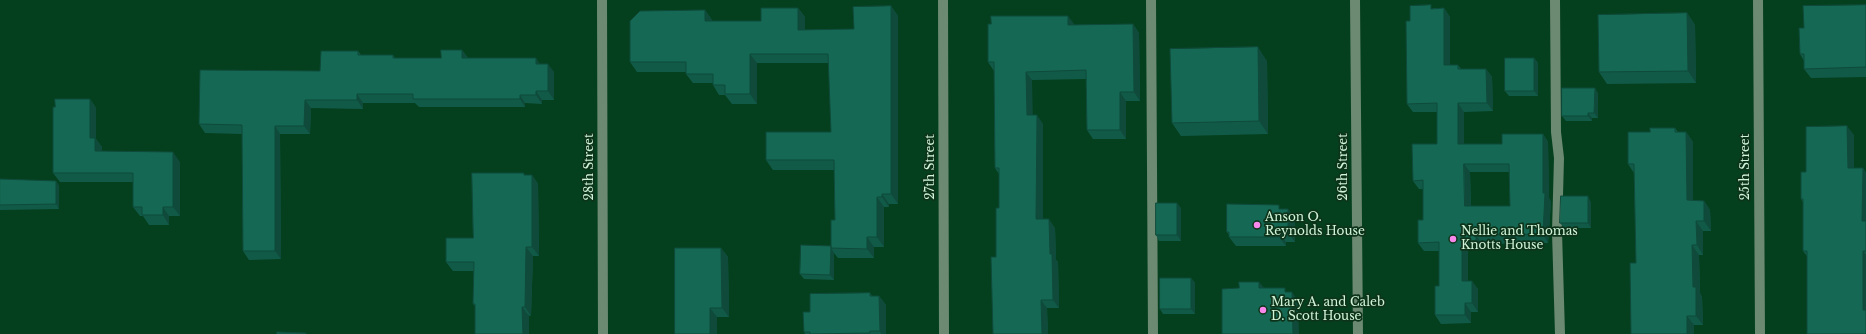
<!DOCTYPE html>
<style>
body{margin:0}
canvas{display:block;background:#04401d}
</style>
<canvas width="1866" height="334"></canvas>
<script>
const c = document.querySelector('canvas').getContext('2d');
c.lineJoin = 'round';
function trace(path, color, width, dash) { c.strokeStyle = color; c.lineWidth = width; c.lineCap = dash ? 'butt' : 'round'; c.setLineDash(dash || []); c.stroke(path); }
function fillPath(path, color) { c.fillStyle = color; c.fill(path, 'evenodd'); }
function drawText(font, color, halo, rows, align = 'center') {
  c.font = font + ' "Libre Baskerville",serif'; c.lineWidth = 3.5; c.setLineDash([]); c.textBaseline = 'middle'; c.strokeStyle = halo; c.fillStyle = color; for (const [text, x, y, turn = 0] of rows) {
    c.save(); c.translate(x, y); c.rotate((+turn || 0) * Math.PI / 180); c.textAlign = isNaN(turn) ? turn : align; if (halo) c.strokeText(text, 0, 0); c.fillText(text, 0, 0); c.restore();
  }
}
trace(new Path2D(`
 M602 0 603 334
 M943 0 944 334
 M1151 0 1153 334
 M1355 0 1358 334
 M1555 0 1556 132 1559 158 1557 232 1560 334
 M1758 0 1760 334`), '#6c8972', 10);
fillPath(new Path2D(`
 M1866 5V77L1811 78 1804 69V61L1800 54 1804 28Z
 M891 6 898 16V204H889V207H884V247H874V258H838L834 253V280L804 279 800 274 831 246 835 220 834 170H773L766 160 831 132 829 63H757V104H732L725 95H719L713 85V83H693L686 74V72H637L630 62 705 10 712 20V21H761L798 8 805 17V30L854 29Z
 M1433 8H1444L1450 17V65H1458L1461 69H1486L1492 77 1493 111 1464 112V144H1502L1543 134 1548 142 1549 198 1551 202 1548 243 1482 244V250H1468V281L1478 289V312H1471V323L1441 324 1435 315 1439 286V251H1424L1418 243 1423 220V189H1419L1413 181 1437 144V112H1413L1407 104ZM1470 172H1509L1510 206H1471Z
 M1687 13 1695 25 1696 83 1607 84 1599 72Z
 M1133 24 1139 33 1140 101H1126V139H1093L1087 130 1086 79 1032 80V115L1043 124V219L1055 228 1056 260 1058 262 1059 308H1047L1048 334H993L999 208V174L995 168 994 71 988 62 1074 25Z
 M462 50 468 58 540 64 554 72V100H542V104L525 103V107H419L415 103H363V109L311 108 310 134H280L281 259 249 260 243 251 242 134 205 133 199 124 320 71 358 51 361 55H393L395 58H441Z
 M1534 58 1538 63V96H1509L1505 91Z
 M1267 61 1268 134 1181 136 1172 123Z
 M1598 93V118H1592V121H1566L1562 116Z
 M90 99 96 108V139L102 147V151L180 162V216H169V225H149L143 216H140L133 207V182H60L53 173 55 107Z
 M1675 128 1678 132H1686L1693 142V200L1704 201 1710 210 1711 231H1703V255H1699L1700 293 1702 297 1703 325H1694V334L1636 263 1634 173 1628 164Z
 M1854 135V168H1863L1866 173V334L1803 251V202L1801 199 1806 172Z
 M525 175H532L538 184 539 256H533L531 316 475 306 473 304 474 271H453L446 262 473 238Z
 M0 179 56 181 59 186V209L0 210Z
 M1591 202V228H1564L1560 223Z
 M1181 208V241H1159L1156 235Z
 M1282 209H1288L1295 218V242H1286V246H1236L1229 237V235L1227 232Z
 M721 248 728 257 729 317H717V334H675Z
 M1191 278 1195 283V314H1163L1160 309Z
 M870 293 872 296H879L886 305V334H805L804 332 810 312Z`), '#125a48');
fillPath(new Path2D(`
 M891 6 898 16V204L891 194Z
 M798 8 805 17V40L798 30Z
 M1444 8 1450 17V74L1444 65Z
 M705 10 712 20V31L705 21Z
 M1687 13 1695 25 1696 83 1688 71Z
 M1068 16 1074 24V33L1068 25Z
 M1133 24 1139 33 1140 101 1134 92Z
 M1258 47 1267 61 1268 134 1259 121Z
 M462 50 468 59 462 58Z
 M750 54 757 63V104L750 94Z
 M536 58 542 67 536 64Z
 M1534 58 1538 63V96L1534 91Z
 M548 64 554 72V100L548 91Z
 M1486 69 1492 77 1493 111 1487 103Z
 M1026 72 1032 80 1033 124 1027 115Z
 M1595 88 1598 93V118L1594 113Z
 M536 91 542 100V104L536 95Z
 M1120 92 1126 101V139L1120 130Z
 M357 94 363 103V109L357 100Z
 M520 95 525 103V107L520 99Z
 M90 99 96 108V139L102 147V160L95 151 90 138Z
 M305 100 311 108 310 134 304 126Z
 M1458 103 1464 112V153L1458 144Z
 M1588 113 1592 118V121L1588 116Z
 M1037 115 1043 124V228L1036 219Z
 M275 126 280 134 281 259 275 251Z
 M1847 126 1854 135V177L1848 168Z
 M1686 132 1693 142V209L1687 200Z
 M1543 134 1548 142 1549 198 1551 202 1548 243 1543 234Z
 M173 152 180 162V216L173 207Z
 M1464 164 1470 172 1471 215 1465 206Z
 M1863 168 1866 173V227L1862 221Z
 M532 175 538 184 539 256 532 247Z
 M56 181 59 186V209L56 204Z
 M882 194 889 204V207L882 197Z
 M1588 196 1591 202V228L1588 223Z
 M877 197 884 207V247L877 237Z
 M1704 201 1710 210 1711 231 1704 221Z
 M1177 203 1181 208V241L1177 235Z
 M163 207 169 216V225L163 215Z
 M1288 209 1295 218V242L1288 233Z
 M1049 219 1055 228 1056 260 1058 262 1059 308 1053 300 1050 254Z
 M1696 221 1703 231V255L1697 245Z
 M1279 233 1286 242V246L1279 237Z
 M1476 235 1482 244V250L1476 241Z
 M867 237 874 247V258L867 249Z
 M1462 242 1468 250V289L1462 281Z
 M1692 245 1699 255 1700 293 1702 297 1703 325 1696 316 1693 287Z
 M526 247 533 256 531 316 525 307Z
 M721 248 728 257 729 317 722 308Z
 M831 248 834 253V280L830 275Z
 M1863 251 1866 255V315L1863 310Z
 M1191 278 1195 283V314L1191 309Z
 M1472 281 1478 289V312L1472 303Z
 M1259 282 1266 290 1259 288Z
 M1292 292 1298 301 1299 334H1293Z
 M879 296 886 305V334H881L880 331Z
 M1041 300 1047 308 1048 334H1042Z
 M1465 303 1471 312V323L1465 315Z
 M522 307 529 316V334H523Z
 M710 308 717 317V334H710Z
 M1687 316 1694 325V334H1687Z`), '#0f4a3b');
const building = new Path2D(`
 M1431 5V9L1444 8V65H1458V69H1486L1487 103H1458V144H1502V134H1543V193H1545L1543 234 1476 235V241L1462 242V281H1472V303H1465V315H1435V286H1439V242L1418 243V220H1423V180L1413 181 1412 144H1437V103L1407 104 1406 21H1410V6ZM1464 164H1509L1510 206H1465Z
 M1866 5V67L1804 69V54H1800L1799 28H1804L1803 6Z
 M891 6V194H882V197H877V237H867V249L831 248V220H835L834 160H766V132H831L828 54H750V94H725V85H713V74H686V62H630V21L640 11 705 10V21H761V8H798V30L854 29 853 7Z
 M1687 13 1688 71 1599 72 1598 15Z
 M991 16H1068V25L1133 24 1134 92H1120V130H1087L1086 70 1026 72 1027 115H1037L1036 219H1049L1050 254H1052L1053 300H1041L1042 334H993L991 257H996V208H999V168H995L994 62H988V24H991Z
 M1258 47 1259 121 1172 123 1170 49Z
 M441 50H462V58H536V64H548V91H536V95H520V99H413V94H357V100H305L304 126H275V251H243L242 125 199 124 200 70 320 71 321 51H358V55H393V58H441Z
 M1505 58H1534V91H1505Z
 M1562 88H1595L1594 113H1588V116H1562Z
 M55 99H90V138H95V151L173 152V207H163V215H142V207H133V173H53V107H55Z
 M1847 126 1848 168H1863L1862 221H1866V251H1863V310H1866V334H1807V251H1803V199H1801V172H1806V127Z
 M1650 128H1675V132H1686L1687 200 1704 201V221H1696L1697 245H1692L1693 287H1696V316H1687V334H1631L1630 263H1636L1634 164H1628V132H1650Z
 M472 173H524V175H532V247H526L525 307H522L523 334H475V304H473L474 262H446V238H473Z
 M0 179 56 181V204L0 205Z
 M1561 196H1588V223H1560Z
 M1156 203H1177V235H1156Z
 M1227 204 1279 205V209H1288V233H1279V237H1229V232H1227Z
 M801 245 831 246 830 275 800 274Z
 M675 248H721L722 308H710V334H675Z
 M1160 278H1191V309H1160Z
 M1239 282H1259V288H1285V292H1292L1293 334H1222V289L1239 288Z
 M870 293V296H879L880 331H870V333L810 334V332H804L803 312H810V294Z
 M277 332 306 333V334H277Z`);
fillPath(building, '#156954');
trace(building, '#0f4a3b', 1);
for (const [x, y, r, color] of [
 [1257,225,4,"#f888eb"],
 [1453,239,4,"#f888eb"],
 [1263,310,4,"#f888eb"]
]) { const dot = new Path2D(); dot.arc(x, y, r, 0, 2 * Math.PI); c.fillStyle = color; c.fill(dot); trace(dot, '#0d331a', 1.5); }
drawText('12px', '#d2f5d9', '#0d331a', [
 ["28th Street",590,167,-90],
 ["27th Street",931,167,-90],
 ["26th Street",1344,167,-90],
 ["25th Street",1746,167,-90]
]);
drawText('12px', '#d2f5d9', '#0d331a', [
 ["Anson O.",1265,218],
 ["Reynolds House",1265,232],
 ["Nellie and Thomas",1461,232],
 ["Knotts House",1461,246],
 ["Mary A. and Caleb",1271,303],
 ["D. Scott House",1271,317]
], 'left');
</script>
